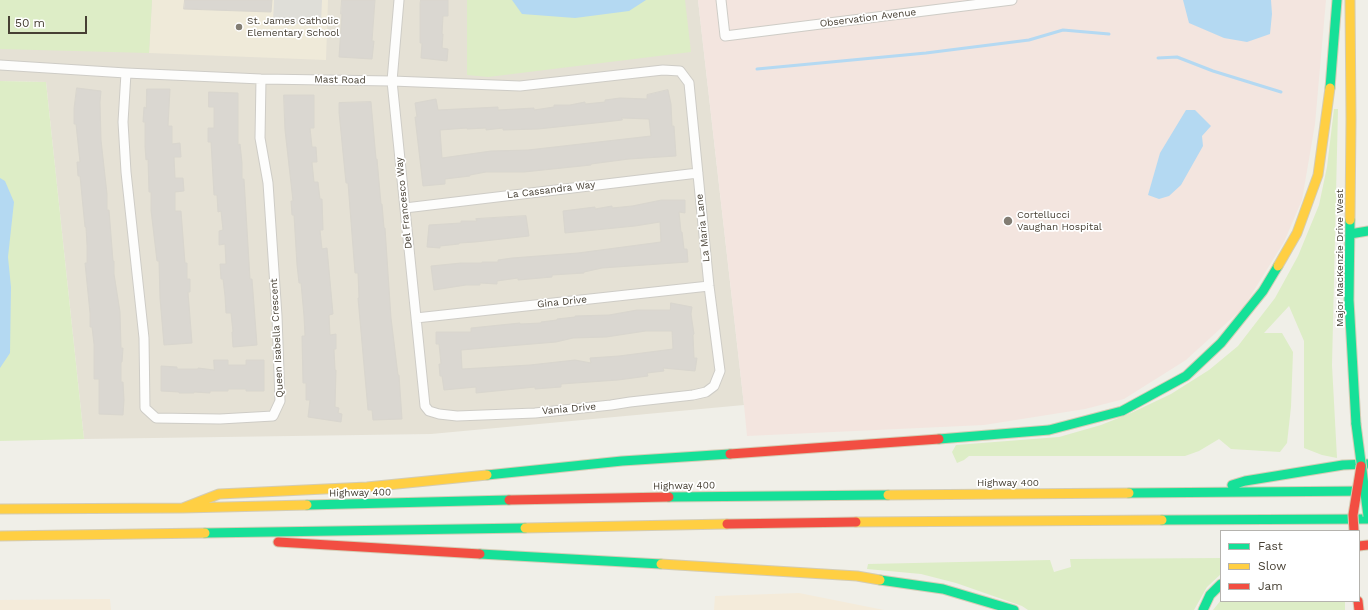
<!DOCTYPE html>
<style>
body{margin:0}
#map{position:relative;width:1368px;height:610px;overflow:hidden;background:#f0efe8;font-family:"Work Sans",sans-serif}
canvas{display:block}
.legend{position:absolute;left:1220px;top:530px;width:140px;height:72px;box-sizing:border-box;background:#fff;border:1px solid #b5b3ae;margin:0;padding:5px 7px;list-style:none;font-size:12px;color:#474034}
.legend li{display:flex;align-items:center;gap:8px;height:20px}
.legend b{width:20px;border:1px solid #b5b3ae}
.scale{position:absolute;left:8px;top:16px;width:79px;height:18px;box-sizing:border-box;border:2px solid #474034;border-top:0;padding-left:5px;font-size:12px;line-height:14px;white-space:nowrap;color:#474034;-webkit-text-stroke:3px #fff;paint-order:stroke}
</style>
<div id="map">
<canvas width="1368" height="610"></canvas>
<ul class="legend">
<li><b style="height:5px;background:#16e098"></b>Fast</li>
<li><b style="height:5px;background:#ffcf43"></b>Slow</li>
<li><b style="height:5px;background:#f24e42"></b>Jam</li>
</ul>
<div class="scale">50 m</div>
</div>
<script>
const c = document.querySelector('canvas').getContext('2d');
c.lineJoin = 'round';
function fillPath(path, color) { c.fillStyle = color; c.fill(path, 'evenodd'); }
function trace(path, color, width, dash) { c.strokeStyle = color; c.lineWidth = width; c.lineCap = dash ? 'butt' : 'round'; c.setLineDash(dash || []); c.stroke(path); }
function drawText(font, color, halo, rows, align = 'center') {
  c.font = font + ' "Work Sans",sans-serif'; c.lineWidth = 3.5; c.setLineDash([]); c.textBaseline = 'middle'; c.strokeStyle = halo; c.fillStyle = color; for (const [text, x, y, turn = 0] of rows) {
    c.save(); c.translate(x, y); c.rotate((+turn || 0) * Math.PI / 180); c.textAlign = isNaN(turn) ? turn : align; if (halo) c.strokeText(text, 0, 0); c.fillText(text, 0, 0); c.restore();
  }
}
fillPath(new Path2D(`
 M0 0H698L744 405 431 434 84 439 46 82 0 81Z`), '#e5e1d5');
fillPath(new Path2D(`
 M799 593 884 610H714L715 596Z
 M110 599 111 610H0V600Z`), '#f4ebda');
fillPath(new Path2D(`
 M152 0H328L326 60 149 53Z`), '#efead9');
fillPath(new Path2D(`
 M698 0H1326L1315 124 1302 200 1284 242 1243 308 1186 360 1124 399 1085 409 984 425 747 436 744 405Z`), '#f3e5df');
fillPath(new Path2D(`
 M0 0H152L149 53 0 49Z
 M467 0H685L691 52 488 77 467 75Z
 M0 81 46 82 84 439 0 441Z
 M1334 109H1338L1332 365 1337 458 1322 455 1304 448V341L1289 306 1264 333H1282L1293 352 1291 407 1287 443 1280 452 1231 449 1219 439 1199 451 1185 456H969L964 460 957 463 952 452 956 445 1059 437 1101 425 1131 413 1171 394 1209 370 1238 346 1275 298 1298 256 1319 205 1327 167Z
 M1221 558V574L1207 587 1194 610H1028L1022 606 956 583 921 574 867 569 868 564 1050 560 1054 572 1071 567 1070 559Z
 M1221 600V601H1345V610H1213Z`), '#ddedc6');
fillPath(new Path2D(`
 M274 0H322L321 25 273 23Z`), '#dfded8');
fillPath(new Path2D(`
 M512 0H646L629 11 575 18 522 14Z
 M1183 0H1271L1272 14 1270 34 1247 42 1224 38 1189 23Z
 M1186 110H1195L1211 126 1202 136 1203 146 1181 185 1169 196 1159 199 1148 195 1160 153Z
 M0 178 5 181 14 202 8 257 11 287 10 353 0 368Z`), '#b4d9f2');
trace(new Path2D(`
 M1158 58 1177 57 1213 71 1281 92
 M757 69 926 53 1029 40 1063 30 1109 34`), '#b4d9f2', 3);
const building = new Path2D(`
 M185 0H272L271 12 184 9Z
 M342 0H375L372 41H374L372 59 339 57 342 14H341Z
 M421 0H448V16H443L442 34H443L442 48 448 49 447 61 421 58 422 43H420V4Z
 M77 88 101 91 100 102 101 140 107 194V210H109L113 261H114V274L120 312 121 348H123L122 362H121V382H123L124 400 123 415 99 414V379H94V344L92 327H90V313L85 263H87V245L86 227H85L80 176H78L77 162H80L76 124H74V109Z
 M147 89H170L168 126H172V144L180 143 181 157H174L175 178H183L184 191 175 192V211H181L185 263H187V279H190V292H188L192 343 164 345 160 298 159 261H157L151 210V192H149L148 159 146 160 145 146V122H143L144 107 146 108Z
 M668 90 671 104 672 126H674L676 156 629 159 591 164V165L524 172H486L470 175V176L445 179V184L423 186 415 117H417L415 103 436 99 438 110 498 107V110L534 108V110L554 107V105H570L585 102V104L605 102V100L620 98 647 99V95ZM622 118 649 119 651 136 528 150 491 151 442 158 440 130 467 128V129L486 128V130L503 128V130L538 129 605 122 622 120Z
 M209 92 238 93V145L240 144 242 163V179H244L250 279H252L257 345 233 347 232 332H233L231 313H226L225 296 223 279H221L220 264H226L225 244 219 245V231L223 230 221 211 218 212 217 195H214L211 142H208V128H214V107H209Z
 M284 95H314V128H310L312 147H316L317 162H312L314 182H318L320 199H322L323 230H320L322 249 327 248 333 314 329 315 330 335 336 334V349H334L335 370H336L335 407 339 408 338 413 342 414 341 422 308 417 310 400H306V383H303L302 336H305L304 316 301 283H299L297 265 294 215H292L291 201H293L285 130Z
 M371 102 376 159H377L381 204H382L384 228H385L391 318 398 375H399L402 419 373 420 372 410H368L358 298H359L358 273H355L348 183H346L339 112V103Z
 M662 200H685V213L679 212 681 232H682L684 249H687L688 262 602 268 584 272V273L552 275V277L518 280V278L497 281V284L480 283V285H466L434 290 431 266 461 263H482V262H498V260L512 258 578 253 661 242 660 222 635 226 565 233 563 211 595 207V209L612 206V208L632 206Z
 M526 216 529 236 475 242 459 243V244L440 246V248L427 247 429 225 461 223V221H477L476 219Z
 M671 303 692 307 691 314 694 334 693 335 694 358H697L695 371 663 368 664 371 647 373 648 376 618 380 561 384V387L535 389V387L476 393V387L444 390 442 376H440L439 364H441L439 344H436V332H471V328L520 323V324L541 323V322L557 320V319L575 317V316L609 315 637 310H670ZM646 331H672L673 349 619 356 590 358 591 363 575 360 530 365 462 369 461 350 556 342 573 338 606 337Z
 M214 360H228V365H246V360H264V391H246V389H228V391H210V393L194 392V393H179V392L161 391V366L177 367V369H198V368L214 370Z`);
fillPath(building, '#dad7d1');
trace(building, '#d9d6ce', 1);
const street = new Path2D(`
 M721 0 725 36 1012 0
 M0 65 126 73 261 79 392 81 520 86 663 70 680 71 689 83 709 286 720 371 714 386 706 392 693 395 630 402 611 405 535 413 457 416 439 414 429 411 425 406 392 81 399 0
 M126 73 123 122 126 172 144 338 145 408 156 418 220 419 273 416 280 401 277 316 268 183 260 138 261 79
 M405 208 698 173
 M416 318 709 286`);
const fast = new Path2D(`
 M1330 88 1337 0
 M1350 220 1349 300 1356 424
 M1350 234 1368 231
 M939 439 1049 430 1122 411 1186 376 1221 343 1263 291 1278 266
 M487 475 622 461 730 454
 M1232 485 1245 481 1343 465 1368 464
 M1129 493 1368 491
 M669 497 888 495
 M307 505 509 500
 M1162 520 1368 519
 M205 533 525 528
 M480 554 661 564
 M880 580 943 589 1014 610
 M1203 610 1210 595 1221 584`);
const slow = new Path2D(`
 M1350 220 1351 119 1350 0
 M1278 266 1297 233 1318 175 1330 88
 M888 495 1129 493
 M183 508 219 494 367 487 487 475
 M0 509 183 508 307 505
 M856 522 1162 520
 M525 528 727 524
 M0 536 205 533
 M661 564 857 576 880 580`);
const jam = new Path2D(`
 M730 454 939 439
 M509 500 669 497
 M727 524 856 522
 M278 542 480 554
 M1359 546 1368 545
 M1358 601 1359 610`);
trace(street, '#ceccc6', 11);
trace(fast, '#d4ccb4', 11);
trace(slow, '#d4ccb4', 11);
trace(jam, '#d4ccb4', 11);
trace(street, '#fdfdfc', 9);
trace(fast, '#16e098', 9);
trace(slow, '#ffcf43', 9);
trace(jam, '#f24e42', 9);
const fastBridge = new Path2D(`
 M1356 424 1368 516`);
const jamBridge = new Path2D(`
 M1354 531 1353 515 1361 466`);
trace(fastBridge, '#d4ccb4', 11, []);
trace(jamBridge, '#d4ccb4', 11, []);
trace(fastBridge, '#16e098', 9);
trace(jamBridge, '#f24e42', 9);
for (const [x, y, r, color] of [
 [239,27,4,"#827d73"],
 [1008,221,5,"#827d73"]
]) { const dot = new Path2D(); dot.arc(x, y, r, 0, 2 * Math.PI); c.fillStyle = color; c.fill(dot); trace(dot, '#fff', 1.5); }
drawText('10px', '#474034', '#fff', [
 ["Observation Avenue",868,18,-7],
 ["Mast Road",340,80,1],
 ["La Cassandra Way",551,190,-7],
 ["Del Francesco Way",404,203,-96],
 ["La Maria Lane",703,228,-96],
 ["Major MacKenzie Drive West",1340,258,-90],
 ["Gina Drive",562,302,-6],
 ["Queen Isabella Crescent",277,338,-93],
 ["Vania Drive",569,409,-5],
 ["Highway 400",1008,483],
 ["Highway 400",684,486,-1],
 ["Highway 400",360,493,-1]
]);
drawText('10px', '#474034', '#fff', [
 ["St. James Catholic",247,21],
 ["Elementary School",247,33],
 ["Cortellucci",1017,215],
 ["Vaughan Hospital",1017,227]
], 'left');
</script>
